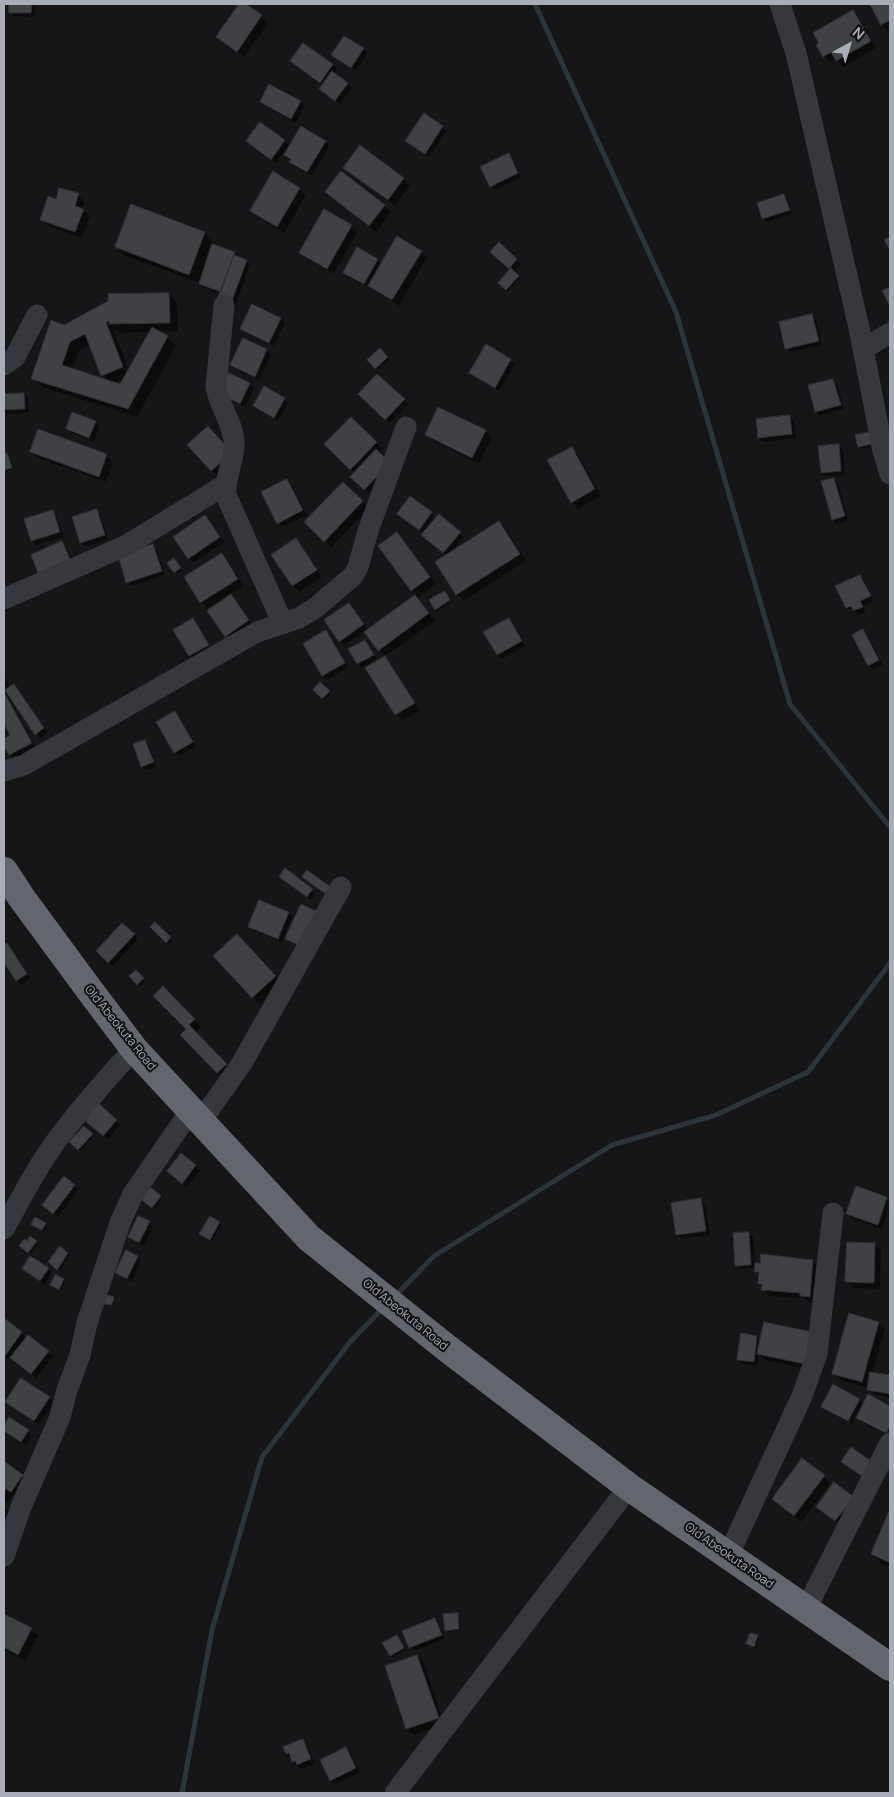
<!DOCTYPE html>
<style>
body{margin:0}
#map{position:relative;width:894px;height:1797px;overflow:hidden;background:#161618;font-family:Manrope,sans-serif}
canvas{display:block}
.frame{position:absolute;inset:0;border:5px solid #a8adb8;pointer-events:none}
.north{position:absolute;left:824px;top:20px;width:50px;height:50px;-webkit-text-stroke:4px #111113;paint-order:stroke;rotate:39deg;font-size:14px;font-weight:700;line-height:20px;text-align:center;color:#a8adb8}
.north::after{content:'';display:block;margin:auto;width:18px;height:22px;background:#a8adb8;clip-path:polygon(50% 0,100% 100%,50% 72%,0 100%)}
</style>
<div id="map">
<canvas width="894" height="1797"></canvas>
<div class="frame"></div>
<div class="north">N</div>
</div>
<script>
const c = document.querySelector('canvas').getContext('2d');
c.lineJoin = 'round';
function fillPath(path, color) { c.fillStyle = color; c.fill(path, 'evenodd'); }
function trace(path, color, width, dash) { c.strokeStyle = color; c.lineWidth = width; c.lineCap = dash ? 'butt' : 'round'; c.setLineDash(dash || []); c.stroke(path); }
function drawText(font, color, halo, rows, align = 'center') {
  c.font = font + ' Manrope,sans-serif'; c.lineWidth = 4; c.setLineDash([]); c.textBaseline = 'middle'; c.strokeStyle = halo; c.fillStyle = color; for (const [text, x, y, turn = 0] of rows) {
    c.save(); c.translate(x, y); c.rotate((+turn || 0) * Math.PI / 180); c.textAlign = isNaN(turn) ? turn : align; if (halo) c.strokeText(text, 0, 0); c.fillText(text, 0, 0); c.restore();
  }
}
fillPath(new Path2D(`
 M10 4H35V17L14 16 10 12Z
 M240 4H244L268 23 244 57 218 36Z
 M872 4H890V30L889 31 882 24Z
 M853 12 859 18 876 48 843 67 836 59 830 62 824 56Z
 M304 45 333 65 337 69 334 74 352 88 340 104 324 93 323 85 296 65Z
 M363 49 367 53 356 71 333 55Z
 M261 102H300L304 106 296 123 265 106Z
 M260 123 289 145 276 163 247 141Z
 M442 127 446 131 429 157 407 141Z
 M325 142 329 146 312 176 295 166 291 162 292 160 286 154Z
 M508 155 513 159 521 177 495 190 491 186Z
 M345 168 403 179 410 185 395 206Z
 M274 173 300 189 306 195 284 233 258 217 252 211Z
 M326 192 384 206 391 212 376 232Z
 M78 195 84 201 82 209 90 216 82 238 48 226 41 219Z
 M784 195 788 200 793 214 767 222 763 218Z
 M351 226 357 232 334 274 307 259 301 253Z
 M204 233 213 242 212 245 235 253 250 265 235 306 224 302 221 294 204 288 198 282 125 256 116 247Z
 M499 244 520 264 513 272 520 278 508 291 499 283 511 270 492 252Z
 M421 252 427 258 399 306 376 292 370 286 368 288 349 277 345 273 377 260 382 264Z
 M168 294 177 303 178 331 159 332 167 337 176 346 137 417 42 387 33 378 65 326ZM117 330 119 333 151 332 129 370 114 331ZM90 344 102 375 108 381 72 370 79 351ZM124 379 120 385 114 383Z
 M253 306 281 319 285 323 274 346 246 333 242 328Z
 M812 315 816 320 822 345 791 352 787 348Z
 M244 340 266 350 271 355 259 380 236 369 232 365Z
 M486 346 515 364 499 391 470 372Z
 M380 350 389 360 378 369 369 360Z
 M229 374 250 384 254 389 245 407 224 397Z
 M377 375 408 404 390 423 360 394Z
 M833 380 837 384 844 409 820 415 816 411Z
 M24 394 28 398 29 413 4 414V395Z
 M284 399 288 403 278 421 254 406Z
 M789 416 794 420 796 438 764 442 759 438 757 420Z
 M351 418 382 449 379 453 394 468 369 493 352 477 355 473 326 444Z
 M95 422 99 426 94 442 71 433 67 429Z
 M485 431 492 438 479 464 433 441 426 434Z
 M869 433 873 446 861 449 857 436Z
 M189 445 235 458 216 475Z
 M839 446 843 450 845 475 826 476 822 472Z
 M571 448 578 455 601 496 578 509 572 502Z
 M32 452 106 455 113 462 106 482 38 458Z
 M7 454 13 469 4 472V455Z
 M834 479 838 483 848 521 837 524 833 519Z
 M287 480 291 484 307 515 282 527 278 523Z
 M343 483 369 509 331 547 305 522Z
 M53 511 57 516 63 537 36 545 32 541Z
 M97 511 101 515 108 540 85 547 81 542Z
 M431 513 436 519 464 537 451 553 499 523 506 529 526 561 463 601 457 594 447 556 427 539 424 534 403 518Z
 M209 521 224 542 193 563 175 538Z
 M397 534 436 584 417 598 435 621 385 656 365 631 344 645 340 641 349 604 368 630 417 595 412 590Z
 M296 540 302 546 322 577 299 592 293 585Z
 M62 543 66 547 73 563 32 556Z
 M152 546 157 550 165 575 132 586 128 582Z
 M221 555 228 561 244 586 230 595 252 625 230 640 209 611 218 605 216 603 208 608 201 602Z
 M176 561 182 570 177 574 175 572Z
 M860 576 864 580 874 601 863 606 866 612 858 615 847 607Z
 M446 594 451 603 438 611 436 609Z
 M193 619 212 649 194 660 175 630Z
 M509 620 513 624 525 646 502 659 498 655Z
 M862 630 867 634 883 665 873 669 869 665Z
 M326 632 330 636 348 667 327 680 323 676Z
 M365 641 377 659 362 668 358 663Z
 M384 658 391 664 420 710 402 721 396 714Z
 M4 675 11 688 14 686 18 690 47 733 40 738 8 692 6 693 37 750 17 761 10 755 4 743V740L12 736 4 721Z
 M320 684 330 694 324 700 314 690Z
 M175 713 179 717 196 747 179 756 175 752Z
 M145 741 149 745 157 767 146 770 142 766Z
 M284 881 312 890 316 894 311 900Z
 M288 913 292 917 282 942 254 931 249 926Z
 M123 924 138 939 113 966 97 951Z
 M155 924 172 940 169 944 152 927Z
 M244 942 282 983 259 1004 253 997Z
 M7 945 30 978 21 985 4 961V947Z
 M136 972 145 981 140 985 131 977Z
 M163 988 201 1027 195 1033 232 1071 225 1078 182 1035 188 1029Z
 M116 1121 120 1125 108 1139 90 1124Z
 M84 1128 94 1136 80 1151 71 1142Z
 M181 1155 200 1170 187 1187 172 1176Z
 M74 1186 78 1190 58 1217 48 1209Z
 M149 1188 162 1199 154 1209 141 1198Z
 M886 1198 890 1204 882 1229 852 1218 847 1214Z
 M701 1200 705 1204 710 1235 681 1239 677 1234Z
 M36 1219 47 1226 44 1231 35 1226Z
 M149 1222 153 1227 144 1246 133 1241 129 1237Z
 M219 1223 221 1225 212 1241 202 1236Z
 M749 1233 753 1237 755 1264 813 1261 819 1268 816 1303 808 1302 804 1298 769 1296 759 1283 760 1276 755 1271V1268L741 1269 736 1265Z
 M36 1242 38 1244 31 1254 22 1248 27 1243Z
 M874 1244 881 1250 880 1289 853 1288 847 1281Z
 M60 1248 69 1256 60 1271 51 1264Z
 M137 1257 141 1261 132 1282 121 1277 117 1273Z
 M23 1269H48L52 1273 45 1285Z
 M56 1276 65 1282 61 1291 53 1287Z
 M114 1298 115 1300 114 1306 106 1303Z
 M4 1320 27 1338 28 1337 53 1356 36 1378 11 1357 9 1359 4 1355Z
 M878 1323 885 1329 872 1373 890 1377V1397L873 1394 869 1388 840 1380 834 1373Z
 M811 1333V1370L765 1360 759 1354 757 1366 742 1364 738 1360 757 1337 761 1341Z
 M868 1396 890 1407V1436L862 1422 856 1416 852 1424 827 1411 823 1406 859 1400 864 1405Z
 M49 1398 53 1402 39 1425 6 1402Z
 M10 1419 32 1435 26 1445 4 1429Z
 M4 1462 29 1482 18 1498 13 1495 7 1503 4 1501Z
 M824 1476 830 1483 801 1522 773 1499Z
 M853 1498 840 1524 822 1511Z
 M4 1508 10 1512 8 1519 4 1516Z
 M890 1512V1567L881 1563 872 1554Z
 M457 1614 459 1616 460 1631 448 1632 446 1630Z
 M4 1615 31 1629 38 1636 25 1661 4 1649Z
 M435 1619 439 1624 445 1639 414 1651 410 1647Z
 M751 1634 759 1638 756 1648 747 1644Z
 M398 1638 405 1650 392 1657 391 1655Z
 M417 1656 424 1663 444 1725 414 1735 407 1728Z
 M303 1740 307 1745 315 1764 302 1768 297 1766 287 1754Z
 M346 1749 350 1753 360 1772 335 1784 331 1780Z`), '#0007');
trace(new Path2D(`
 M535 4 676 312 790 704 890 827
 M400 1291 434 1256 612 1145 716 1115 808 1072 890 963
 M182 1793 212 1630 262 1457 350 1342 379 1312`), '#2c353c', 5);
const building = new Path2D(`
 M9 4H32L31 13H9Z
 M239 4H246L262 15 237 52 216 37Z
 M870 4H890V20L881 25Z
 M853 10 871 41 836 61 831 52 823 57 816 45 819 43 813 33Z
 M344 36 364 48 351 68 331 55Z
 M303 43 333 64 320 83 290 61Z
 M332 71 348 83 335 101 319 89Z
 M269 84 301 101 291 119 260 102Z
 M424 113 443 126 425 154 405 141Z
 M260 122 285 140 271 160 246 141Z
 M301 126 326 141 307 172 289 162 291 159 284 155Z
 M360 145 404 178 388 200 343 168Z
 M509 153 518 173 490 187 480 167Z
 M273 171 300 188 277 227 250 211Z
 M341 171 385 205 369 226 325 192Z
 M59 188 79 193 75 206 84 209 75 232 40 220 48 196 56 199Z
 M784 194 790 210 762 219 757 203Z
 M131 204 205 232 189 275 115 247Z
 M324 209 352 225 327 269 299 253Z
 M397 236 422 251 392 300 368 286Z
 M890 237V250L884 240Z
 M499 242 517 259 509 269 490 252Z
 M212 244 235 252 221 292 199 284Z
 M357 247 378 259 364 284 343 273Z
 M234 255 247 260 231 303 218 298Z
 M511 268 519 276 506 290 498 283Z
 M890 287V306L882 291Z
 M169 293 170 323 109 324V321L106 322 123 367 101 376 85 334 70 342 62 365 120 384 152 327 168 336 128 409 31 379 51 320 64 325 108 301V294Z
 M252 304 281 318 269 343 240 329Z
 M812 314 819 341 785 349 779 322Z
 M243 338 267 349 255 377 230 365Z
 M486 344 511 359 495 388 469 373Z
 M380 348 388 357 375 369 367 360Z
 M229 373 250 383 240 404 219 393Z
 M377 374 405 399 385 420 358 394Z
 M833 379 841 405 815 412 808 385Z
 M264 386 285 398 274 418 253 406Z
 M24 393 25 409 4 410V394Z
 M438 407 486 430 472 458 425 435Z
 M72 412 96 421 89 438 66 429Z
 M790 415 792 434 758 438 756 419Z
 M351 417 377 442 350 470 324 444Z
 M208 426 232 453 211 471 187 445Z
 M38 429 107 454 99 477 30 452Z
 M869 432 872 444 858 447 855 435Z
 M839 444 841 471 821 473 818 446Z
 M572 447 595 489 571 503 547 460Z
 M376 449 390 463 364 490 350 477Z
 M7 453 12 468 4 470V454Z
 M834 478 845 516 832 520 821 481Z
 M287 479 303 510 277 524 261 492Z
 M343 482 363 501 324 542 304 522Z
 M410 496 432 512 419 530 397 514Z
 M97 509 105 535 80 543 72 517Z
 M53 510 60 532 31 541 24 519Z
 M439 514 461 532 443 553 421 535Z
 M205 515 220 537 188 559 173 537Z
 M499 521 520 554 456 595 435 562Z
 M397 532 430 577 411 591 378 546Z
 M296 538 317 570 292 586 271 555Z
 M62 541 70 559 38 573 31 555Z
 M153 544 162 571 126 583 118 555Z
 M222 553 238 579 200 603 184 577Z
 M174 558 181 568 174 573 167 563Z
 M860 575 871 596 860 601 863 607 853 611 851 606 846 608 835 586Z
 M445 591 450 600 435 610 429 600Z
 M231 594 249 620 225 637 207 611Z
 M415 595 429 613 378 651 364 632Z
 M349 603 364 624 339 642 324 620Z
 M193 618 209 645 189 656 173 630Z
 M509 618 522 641 497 655 483 632Z
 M863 629 879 660 868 666 852 635Z
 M326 630 345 663 322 676 303 644Z
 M365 640 374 655 357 664 348 649Z
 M385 656 415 703 395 715 365 668Z
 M320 682 330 691 322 699 313 690Z
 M14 684 44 728 35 735 5 690Z
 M4 692 32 743 9 755 4 746V739L10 735 4 724Z
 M175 711 193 742 174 753 156 722Z
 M145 740 154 762 141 767 133 744Z
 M285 868 313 889 307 897 279 877Z
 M307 870 335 890 330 897 302 877Z
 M259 900 289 912 278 939 248 927Z
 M301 904 316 911 300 946 285 939Z
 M155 922 171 937 166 943 150 927Z
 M122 923 135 934 108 963 96 951Z
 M237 934 276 976 252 998 213 956Z
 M7 943 27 974 16 981 4 963V945Z
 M136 970 144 978 137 985 129 976Z
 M163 986 195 1019 189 1025 227 1064 217 1073 180 1035 186 1029 153 996Z
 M98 1103 117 1120 103 1136 84 1120Z
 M84 1126 93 1134 78 1150 69 1142Z
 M181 1153 196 1165 182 1184 167 1171Z
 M64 1176 75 1185 53 1214 42 1205Z
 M149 1186 161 1196 152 1208 139 1198Z
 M856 1186 887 1197 878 1225 846 1214Z
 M701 1198 706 1231 676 1235 671 1203Z
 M138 1216 150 1221 139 1243 128 1237Z
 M210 1216 220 1222 210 1240 199 1234Z
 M35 1217 46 1223 42 1230 31 1225Z
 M749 1232 751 1265 735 1266 733 1233Z
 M30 1236 37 1241 28 1253 19 1246 24 1239 27 1241Z
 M847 1242 875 1243 874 1283 845 1282Z
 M60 1246 68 1253 57 1270 48 1262Z
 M126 1250 138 1256 127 1279 115 1273Z
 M761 1254 813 1260 810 1297 800 1296V1293L761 1290 762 1284H758L759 1272H754L755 1263H760Z
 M30 1256 49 1268 40 1281 22 1269Z
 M56 1274 64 1279 59 1290 50 1285Z
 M107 1295 114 1297 112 1305 104 1304Z
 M849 1313 879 1322 862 1382 832 1374Z
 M4 1318 22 1332 5 1356 4 1355Z
 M764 1322 812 1332 805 1364 757 1354Z
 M741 1333 757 1336 754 1362 737 1360Z
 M28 1335 49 1351 31 1374 10 1358Z
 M870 1372 890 1375V1394L867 1390Z
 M21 1378 50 1397 34 1421 5 1402Z
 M833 1384 860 1399 848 1421 821 1407Z
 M868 1394 890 1406V1426L886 1433 856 1418Z
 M9 1417 29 1430 21 1442 4 1431V1426Z
 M851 1447 871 1461 862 1476 841 1462Z
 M802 1458 825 1475 794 1516 772 1499Z
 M4 1461 23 1475 11 1492 6 1489 4 1492Z
 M834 1482 854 1497 835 1521 816 1507Z
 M890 1509V1563L871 1554Z
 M458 1613 459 1629 445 1631 443 1614Z
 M4 1614 32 1628 18 1655 4 1647Z
 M435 1618 442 1635 409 1648 402 1631Z
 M750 1633 758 1635 754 1647 746 1644Z
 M397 1635 404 1648 390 1656 382 1643Z
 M417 1655 439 1718 406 1729 385 1666Z
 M303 1739 311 1759 297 1765 295 1761 292 1762 289 1753 286 1754 283 1747Z
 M346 1747 356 1768 330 1781 320 1760Z`);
fillPath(building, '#404145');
trace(building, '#303034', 1);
trace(new Path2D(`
 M780 4 796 53 859 328 883 451 890 474
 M224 305 216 387C219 405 233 423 234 442 235 460 224 477 226 495L283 624
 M863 349 890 333
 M4 365 15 357 37 315
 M4 599 127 545 225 485
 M4 771 24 765 257 632 299 618 314 609 353 576 358 567 368 531 406 427
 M201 1121 242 1063 341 887
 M4 1229C21 1198 38 1165 59 1137 83 1106 108 1077 134 1049
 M4 1556 21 1507 60 1417 67 1390 80 1355 87 1323 120 1223 133 1194 191 1110
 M728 1556 802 1396 817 1354 833 1213
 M806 1609 890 1443
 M395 1793 629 1487`), '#37383d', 21);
trace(new Path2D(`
 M4 871 21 897 88 988 134 1049 309 1238 448 1349 629 1487 890 1667`), '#63666e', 28);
drawText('12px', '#a8adb8', '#111113', [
 ["Old Abeokuta Road",120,1028,51],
 ["Old Abeokuta Road",405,1315,39],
 ["Old Abeokuta Road",729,1556,35]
]);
</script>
